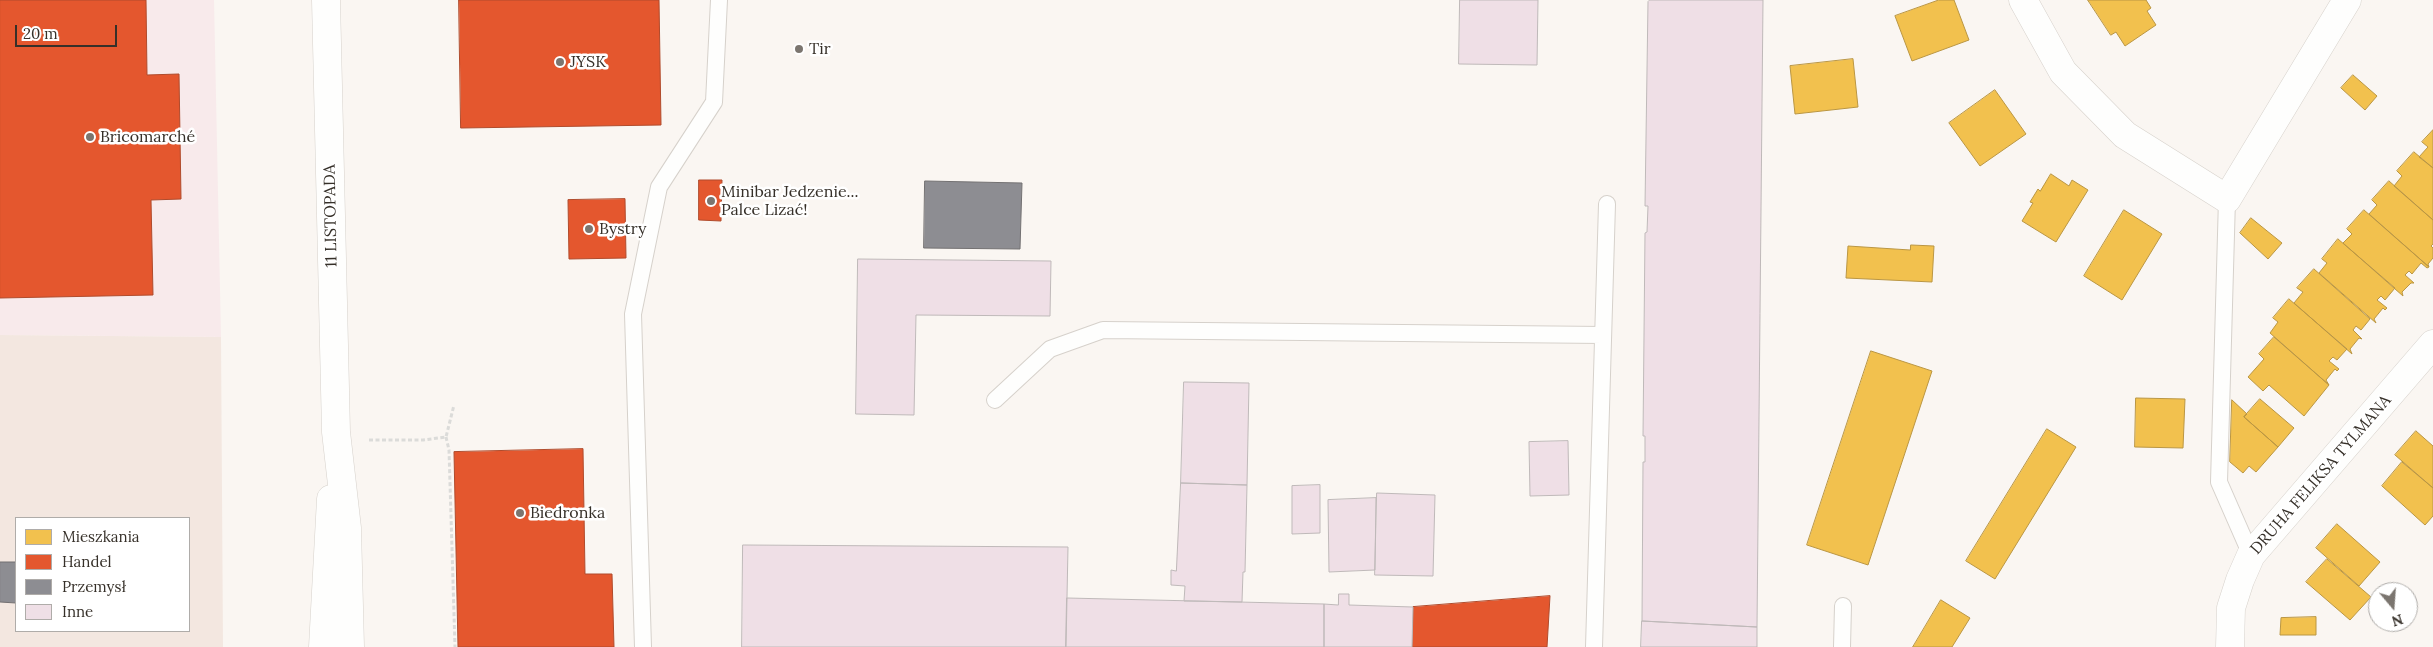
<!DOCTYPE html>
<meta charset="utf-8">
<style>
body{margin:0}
#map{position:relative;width:2433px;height:647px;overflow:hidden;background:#faf6f2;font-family:Lora,serif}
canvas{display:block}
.legend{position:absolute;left:15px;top:517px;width:175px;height:115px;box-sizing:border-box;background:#fff;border:1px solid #afaca9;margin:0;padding:6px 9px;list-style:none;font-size:15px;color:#363029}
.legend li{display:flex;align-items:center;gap:10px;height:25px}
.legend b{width:25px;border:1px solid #afaca9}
.north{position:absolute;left:2368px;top:582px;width:50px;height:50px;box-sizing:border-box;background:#fff;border:1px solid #afaca9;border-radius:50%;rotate:162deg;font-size:14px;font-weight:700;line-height:20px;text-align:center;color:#363029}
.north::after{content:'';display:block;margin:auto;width:18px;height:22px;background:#7b756f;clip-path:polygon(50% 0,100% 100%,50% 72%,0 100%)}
.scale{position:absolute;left:15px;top:25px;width:102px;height:22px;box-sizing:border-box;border:2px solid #363029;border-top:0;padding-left:6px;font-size:15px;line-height:18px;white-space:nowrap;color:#363029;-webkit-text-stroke:4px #fff;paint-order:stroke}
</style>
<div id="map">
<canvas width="2433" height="647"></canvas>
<ul class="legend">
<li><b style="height:14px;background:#f2c14e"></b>Mieszkania</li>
<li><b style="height:14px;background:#e4572e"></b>Handel</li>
<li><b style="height:14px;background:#8d8d92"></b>Przemysł</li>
<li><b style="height:14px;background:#efdfe6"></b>Inne</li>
</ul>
<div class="north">N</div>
<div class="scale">20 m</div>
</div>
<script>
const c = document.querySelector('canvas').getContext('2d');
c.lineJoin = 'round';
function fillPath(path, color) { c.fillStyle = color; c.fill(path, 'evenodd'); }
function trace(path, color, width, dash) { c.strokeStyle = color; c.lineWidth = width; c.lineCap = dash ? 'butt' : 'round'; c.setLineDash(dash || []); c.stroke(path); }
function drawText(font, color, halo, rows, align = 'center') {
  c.font = font + ' Lora,serif'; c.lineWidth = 5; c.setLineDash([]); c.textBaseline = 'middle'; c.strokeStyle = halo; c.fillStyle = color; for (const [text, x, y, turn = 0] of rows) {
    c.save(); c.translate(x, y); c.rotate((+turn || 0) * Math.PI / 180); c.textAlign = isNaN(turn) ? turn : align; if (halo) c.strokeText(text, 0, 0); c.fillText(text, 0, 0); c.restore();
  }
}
fillPath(new Path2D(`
 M0 0H214L221 337 0 335Z`), '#f8eaeb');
fillPath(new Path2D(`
 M0 335 221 337 223 647H0ZM16 518H189V631H16Z`), '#f3e7e0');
const homes = new Path2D(`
 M1939 0H1954L1969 40 1912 61 1895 16Z
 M2088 0H2146L2151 8 2147 11 2156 25 2125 46 2116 32 2111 35Z
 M1853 59 1858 107 1795 114 1790 66Z
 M2353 75 2377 96 2365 110 2341 88Z
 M1995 90 2026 134 1980 166 1949 123Z
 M2433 130V168L2419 157 2428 147 2422 142Z
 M2414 152 2433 168V220L2394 186 2402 176 2397 171Z
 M2051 174 2069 186 2072 180 2088 190 2056 242 2022 221 2033 203 2030 202 2038 189 2040 191Z
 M2389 181 2433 220V244L2431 246 2433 248V258L2428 264 2429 267 2369 214 2377 205 2372 200Z
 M2124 210 2162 234 2122 300 2084 276Z
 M2364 210 2429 267 2427 268 2421 263 2412 274 2409 271 2405 275 2414 283H2411L2402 292 2403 296 2343 243 2352 234 2347 229Z
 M2251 218 2282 243 2268 259 2240 233Z
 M2338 239 2395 288 2385 300 2381 296 2377 300 2387 308 2385 310 2383 308 2374 319 2376 323 2319 273 2327 263 2322 259Z
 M1911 245 1934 246 1932 282 1846 278 1848 246 1910 250Z
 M2314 269 2370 319 2361 330 2356 326 2353 330 2362 339 2359 338 2350 349 2352 354 2294 303 2303 292 2297 288Z
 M2289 299 2347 349 2337 360 2333 357 2329 361 2339 369 2337 371 2335 369 2326 380 2329 385 2270 333 2278 322 2273 318Z
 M2274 337 2329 385 2304 416 2269 385 2263 391 2248 377 2264 359 2259 354Z
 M1871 351 1932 371 1868 565 1807 545Z
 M2136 398 2185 399 2183 448 2135 447Z
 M2260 399 2294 428 2278 447 2244 417Z
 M2232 400 2247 414 2244 417 2278 447 2256 472 2249 466 2243 473 2230 462Z
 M2047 429 2076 447 1995 579 1966 561Z
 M2416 431 2433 446V488L2395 455Z
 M2402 462 2433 488V516L2425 525 2382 486Z
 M2337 524 2380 562 2359 586 2316 548Z
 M2327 559 2371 597 2350 620 2306 582Z
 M1941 600 1970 618 1952 647H1913Z
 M2316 617V635H2280L2281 618Z`);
fillPath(homes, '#f2c14e');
trace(homes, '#ba9643', 1);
const shops = new Path2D(`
 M0 0H146L147 75 179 74 181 199 151 200 153 295 0 298Z
 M459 0H659L661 125 461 128Z
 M699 180H722L721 221 699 220Z
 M625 199 626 258 569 259 568 200Z
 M583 449 585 574H612L614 647H458L454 452Z
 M1550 596 1547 647H1412L1413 607Z`);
fillPath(shops, '#e4572e');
trace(shops, '#b04b2c', 1);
const industry = new Path2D(`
 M925 181 1022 183 1020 249 924 248Z
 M0 562H16V603L0 602Z`);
fillPath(industry, '#8d8d92');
trace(industry, '#737172', 1);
const building = new Path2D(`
 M1460 0H1538L1537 65 1459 64Z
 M1650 0H1763L1757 627 1642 621 1643 462H1645V436H1643L1645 233 1647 232 1648 206H1645L1648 2Z
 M858 259 1051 261 1050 316 916 315 914 415 856 414Z
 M1184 382 1249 383 1247 485 1181 483Z
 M1568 441 1569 495 1530 496 1529 442Z
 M1181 483 1247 485 1245 572H1243L1242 602 1184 601 1185 586 1171 585V570L1176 571Z
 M1320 485V533L1292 534V486Z
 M1377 493 1435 495 1433 576 1375 575Z
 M1376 498 1375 570 1329 572 1328 500Z
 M743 545 1068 547 1066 647H742Z
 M1339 594H1349V605L1413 607 1412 647H1324V604L1338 605Z
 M1067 598 1324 604V647H1066Z
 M1642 621 1757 627V647H1641Z`);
fillPath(building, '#efdfe6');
trace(building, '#bfb9b9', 1);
const service = new Path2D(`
 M2227 199 2219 482 2251 555
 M995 400 1050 349 1103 330 1603 335
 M643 647 633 314 659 187 714 102 719 0
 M1594 647 1607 204
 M1842 647 1843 606`);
const minor = new Path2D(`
 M2023 0 2063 72 2125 135 2227 199 2347 0
 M2230 647 2231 608 2240 580 2251 555 2433 344`);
const secondary = new Path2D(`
 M326 0 336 432 347 528 350 647
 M323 647 331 499`);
trace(service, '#d6d1cb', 18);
trace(minor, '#d6d1cb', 29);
trace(secondary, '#d6d1cb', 29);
trace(new Path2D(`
 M446 437 449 450 455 647
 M369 440H423L446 437 454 405`), '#dbdbd9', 3, [4, 2.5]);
trace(service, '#fefefd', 16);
trace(minor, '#fefefd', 28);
trace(secondary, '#fefefd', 28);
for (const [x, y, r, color] of [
 [799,49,5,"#7b756f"],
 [560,62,5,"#7b756f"],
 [90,137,5,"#7b756f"],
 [711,201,5,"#7b756f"],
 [589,229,5,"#7b756f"],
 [520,513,5,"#7b756f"]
]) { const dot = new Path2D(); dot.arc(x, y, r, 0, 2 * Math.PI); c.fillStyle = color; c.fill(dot); trace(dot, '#fff', 2); }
drawText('16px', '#363029', '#fff', [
 ["Tir",809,49],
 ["JYSK",570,62],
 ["Bricomarché",100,137],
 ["Minibar Jedzenie...",721,192],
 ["Palce Lizać!",721,210],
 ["Bystry",599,229],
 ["Biedronka",530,513]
], 'left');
drawText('16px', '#363029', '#fff', [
 ["11 LISTOPADA",331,216,-91],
 ["DRUHA FELIKSA TYLMANA",2321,475,-49]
]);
</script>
